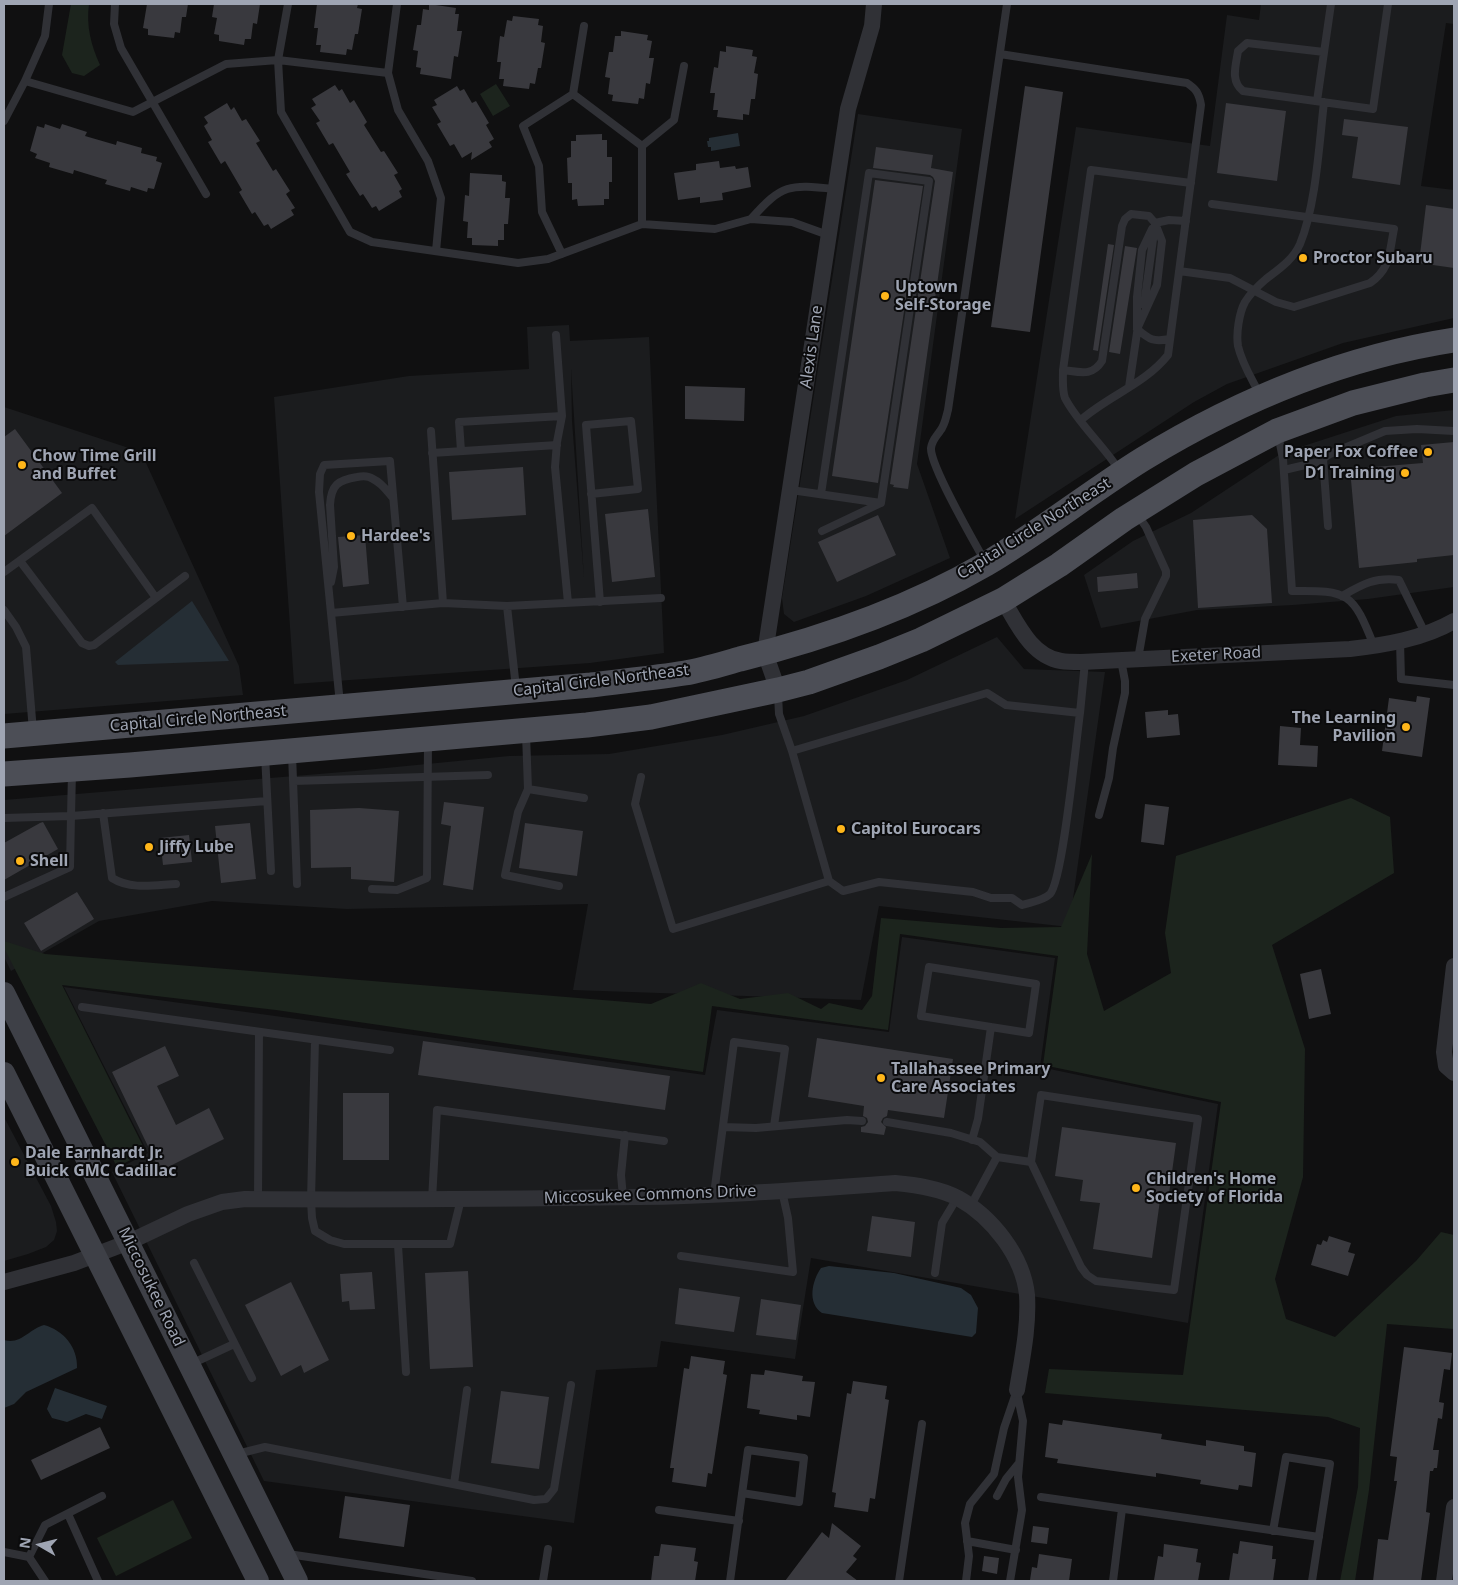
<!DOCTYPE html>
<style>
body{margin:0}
#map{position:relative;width:1458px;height:1585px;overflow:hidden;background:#101011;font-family:"Noto Sans",sans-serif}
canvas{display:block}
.frame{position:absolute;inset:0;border:5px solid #9fa5b3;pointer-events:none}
.north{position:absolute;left:15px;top:1520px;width:50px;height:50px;-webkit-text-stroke:4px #0b0b0c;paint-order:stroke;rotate:278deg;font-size:14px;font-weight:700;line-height:20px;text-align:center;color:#9fa5b3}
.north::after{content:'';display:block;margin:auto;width:18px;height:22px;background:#9fa5b3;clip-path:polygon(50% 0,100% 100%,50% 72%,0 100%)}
</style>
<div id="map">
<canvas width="1458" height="1585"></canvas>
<div class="frame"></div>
<div class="north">N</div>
</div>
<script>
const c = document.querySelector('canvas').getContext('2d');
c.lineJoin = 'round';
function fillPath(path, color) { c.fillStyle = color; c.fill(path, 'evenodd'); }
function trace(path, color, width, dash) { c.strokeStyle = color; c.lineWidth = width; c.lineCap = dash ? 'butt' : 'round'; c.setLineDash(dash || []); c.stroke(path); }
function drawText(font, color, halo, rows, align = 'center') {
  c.font = font + ' "Noto Sans",sans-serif'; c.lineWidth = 4; c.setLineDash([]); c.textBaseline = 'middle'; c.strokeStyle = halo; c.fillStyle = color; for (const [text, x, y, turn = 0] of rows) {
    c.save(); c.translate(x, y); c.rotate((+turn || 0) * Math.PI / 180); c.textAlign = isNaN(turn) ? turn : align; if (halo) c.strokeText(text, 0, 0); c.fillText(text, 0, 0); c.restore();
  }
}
fillPath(new Path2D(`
 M1261 4H1454V24L1446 23 1421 186 1454 190V318L1343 343 1227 384 1194 402 1015 519 1076 127 1210 146 1227 15 1259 20Z
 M858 114 962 129 917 464 950 558 866 596 794 622 784 614 782 598Z
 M569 325 570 341 649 337 664 653 590 663 294 684 274 397 409 376 529 369 527 327ZM571 368 584 579 572 421Z
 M4 407 141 452 239 666 243 695 4 714Z
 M1454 410V587L1368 599 1293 605 1197 610 1101 628 1084 575 1133 541 1191 513 1282 453 1396 416Z
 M997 637 1024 669 1105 672 1069 927 879 906 861 1000 573 990 588 904 347 909 212 901 99 921 11 971 4 957V800L355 771 509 756 609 754 722 735 804 716 907 680Z
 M902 937 1055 958 1040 1067 1218 1104 1188 1323 811 1258 795 1359 661 1341 657 1367 596 1370 574 1523 264 1481 112 1172 148 1153 64 987 705 1075 717 1010 889 1032Z
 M4 1117 51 1206 56 1222 57 1231 54 1240 46 1247 28 1254 4 1261Z`), '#1b1c1e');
fillPath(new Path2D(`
 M71 4H89C86 26 91 45 100 65L84 76 72 73 62 55Z
 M496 84 510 106 493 116 480 94Z
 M1351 798 1390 817 1394 873 1272 945 1305 1049 1303 1177 1275 1279 1286 1319 1335 1337 1416 1261 1441 1232 1454 1235V1329L1387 1324 1369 1490 1355 1581H1340L1358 1487 1360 1428 1328 1417 1045 1393 1049 1369 1183 1375 1221 1102 1043 1065 1058 956 900 934 888 1030 712 1006 703 1072 276 1010 62 985 146 1152 117 1167 4 948V941L45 954 651 1004 701 983 740 999 788 993 821 1009 829 1003 862 1010 872 996 881 918 1001 928 1061 927 1092 854 1087 954 1104 1011 1171 973 1165 933 1176 856Z
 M173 1500 192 1538 116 1576 97 1538Z`), '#1c241d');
fillPath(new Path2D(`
 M738 133 740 146 711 151V147H708L707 141H709V138Z
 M192 601 229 661 118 665 115 662Z
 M829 1266 894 1273 961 1288 971 1295 978 1308 976 1333 972 1337 822 1313C807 1303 812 1281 821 1268Z
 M44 1325C63 1330 78 1347 77 1368L26 1392 14 1404 4 1408V1340C21 1345 29 1329 44 1325Z
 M55 1388 107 1406 102 1419 86 1414 67 1422 52 1418 47 1409Z`), '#252e35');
fillPath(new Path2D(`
 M147 4H188L186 17H182L180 33 175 32 174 38 148 35V29L143 28Z
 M214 4H260L257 24 253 23 251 39H245L244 45 219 41V35L214 34 217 18 212 17Z
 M317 4H358L357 8 362 9 358 34H355L352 50 347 49 346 55 320 52 321 45H316L318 28H314Z
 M429 4 456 8 455 14H459L457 31H462L458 57 454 56 451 79 420 74 421 68 416 67 418 51 413 50 417 25H421L423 9 429 10Z
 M513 16 539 19 538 25 543 26 541 42 545 43 541 68H538L535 84 530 83 529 89 503 86 504 79H499L501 62H497L500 36 504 37 507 20 512 21Z
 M621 31 648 35 647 40 652 41 649 58H654L650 84 646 83 644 99 639 98 638 104 612 101 613 95 608 94 610 78 605 77 609 52H613L615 36H621Z
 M726 46 753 50 752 56 757 57 754 73 758 74 755 99H751L749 115 743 114V120L717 117 718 110H713L715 93H710L714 67 718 68 720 51 726 52Z
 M335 85 339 91 342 89 350 103 354 100 367 122 364 125 381 152 384 151 398 173 394 175 402 189 399 191 402 197 379 211 376 206 372 208 363 194 360 196 346 174 350 172 333 143 329 145 316 123 320 121 311 108 316 105 312 99Z
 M457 86 460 91 464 89 472 103 476 101 489 123 486 125 494 139 489 142 492 147 471 160 472 152 462 158 454 144 450 146 437 124 441 122 432 107 437 105 434 100Z
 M1025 86 1063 92 1030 332 991 327Z
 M227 103 231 110 234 107 242 121 246 119 260 141 256 143 273 171 276 169 290 191 286 194 295 208 291 210 294 215 271 229 268 224 264 226 255 212 252 214 239 192 242 190 225 161 221 164 208 142 212 140 204 126 208 123 204 117Z
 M1226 103 1286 111 1277 181 1217 173Z
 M1344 119 1408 127 1400 185 1352 178 1358 137 1342 135Z
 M45 124 60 129 62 124 87 132 85 136 116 145 117 141 142 148 141 153 157 157 156 161 162 163 154 189 148 188 147 192 131 187 130 191 105 184 107 180 74 170 73 174 49 167 50 163 35 158 37 154 30 151 37 126 44 128Z
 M602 134V140H607V157H612V182H609V199H604V205L578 206 577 199 572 200V183H568L567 158 571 157V141H576V135Z
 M876 147 933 155 931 168 953 172 908 489 893 487 894 485 890 484 935 181 933 177 930 175 873 168Z
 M719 161 720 168 735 166 736 169 748 167 751 187 722 193 723 200 700 203V197L678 200 674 173 696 170V164Z
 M470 173 502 175V181L506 182 505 198H510L508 224H504V240H498V246L472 245V238H467L468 222 463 221 465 195 469 196Z
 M875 180 923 186 878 483 832 476Z
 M1426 205 1454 209V268L1419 263Z
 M1108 244 1114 245 1098 351 1093 350Z
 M1125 246 1137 248 1120 354 1109 352Z
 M685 386 745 388 744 421 685 419Z
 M15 429 62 493 4 536V437Z
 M1454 442V555L1417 559V562L1359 568 1350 469 1423 463 1421 445Z
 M523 467 526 515 452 520 449 472Z
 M648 509 655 577 612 582 605 514Z
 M878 515 896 555 837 582 818 542Z
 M1252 515 1267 529 1272 603 1198 608 1193 520Z
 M365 535 369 584 343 587 338 537Z
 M1137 573 1138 588 1098 592 1097 577Z
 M1417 696 1430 698 1422 757 1382 751 1389 698 1416 702Z
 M1168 710V715L1178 714 1180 735 1147 738 1145 712Z
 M1280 726 1301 728 1300 745 1318 746 1317 767 1278 765Z
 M444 802 484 807 473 890 443 885 451 826 441 824Z
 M1145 804 1169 807 1164 845 1141 842Z
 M359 808 399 811 394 882 351 879V867L311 868 310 810Z
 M43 822 58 849 4 880V843L40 823Z
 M250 823 256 879 221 883 215 826Z
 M525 823 583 831 577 876 519 868Z
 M189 835 192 862 163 865 160 838Z
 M77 892 94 919 41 951 24 923Z
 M1321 969 1331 1014 1309 1019 1300 974Z
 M817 1038 953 1059 944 1118 888 1110 887 1116 883 1118 881 1122 886 1127 884 1135 861 1132V1127L865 1126 868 1122 867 1118 863 1116 864 1106 808 1097Z
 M423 1041 670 1076 665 1110 418 1075Z
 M165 1046 179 1076 157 1086 176 1125 209 1108 224 1139 160 1171 112 1072Z
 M343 1093H389V1160H343Z
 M1062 1127 1176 1143 1169 1194 1161 1193 1152 1258 1093 1249 1100 1203 1080 1201 1083 1180 1055 1176Z
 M872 1216 915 1222 911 1257 867 1251Z
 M1329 1236 1351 1243 1348 1252 1355 1254 1348 1276 1311 1265 1317 1244 1321 1245 1323 1240 1327 1242Z
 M468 1271 473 1367 430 1369 425 1273Z
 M372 1272 375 1309 350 1310 349 1301 342 1302 340 1274Z
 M291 1282 329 1360 304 1373 301 1365 281 1376 245 1305Z
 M679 1288 740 1297 734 1332 675 1324Z
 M761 1299 801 1305 796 1340 756 1335Z
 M1404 1347 1452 1353 1450 1370 1444 1369 1439 1402 1444 1403 1442 1419 1438 1418 1433 1450H1439L1437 1468H1434L1433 1471H1430L1426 1512 1430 1513 1421 1581H1373L1378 1539 1388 1540 1397 1481H1394L1397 1457 1390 1456Z
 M691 1356 725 1361 723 1374 727 1375 712 1474 708 1473 706 1487 672 1482 674 1468H670L684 1368 689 1369Z
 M765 1370 803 1376 802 1381 815 1382 810 1417 797 1415V1420L759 1414 760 1410 747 1408 751 1374 764 1375Z
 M853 1381 887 1386 885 1399 889 1400 875 1499 870 1498 868 1512 834 1507 836 1493 832 1492 847 1393 851 1394Z
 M501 1391 549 1397 539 1469 491 1463Z
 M1063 1420 1162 1434 1161 1439 1206 1446V1440L1244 1446V1451L1256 1453 1252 1487 1239 1485 1238 1490 1200 1484 1201 1480 1156 1473V1477L1057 1463 1058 1459 1045 1457 1049 1423 1062 1425Z
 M100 1427 110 1448 41 1480 31 1460Z
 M345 1496 410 1505 404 1547 339 1538Z
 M832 1523 861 1546 853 1556 857 1559 846 1572 858 1581H785L822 1532 829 1538Z
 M1033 1526 1049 1528 1047 1544 1031 1542Z
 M1240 1541 1273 1546 1272 1559H1276L1273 1581H1229L1233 1553 1238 1554Z
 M661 1544 696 1548 694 1561 698 1562 695 1581H651L654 1556H659Z
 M1164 1544 1198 1549 1196 1562 1201 1563 1198 1581 1154 1580 1158 1556 1163 1557Z
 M1039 1554 1072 1559 1069 1581 1030 1580 1032 1567 1037 1568Z
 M984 1556 999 1558 997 1574 982 1571Z`), '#39393e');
trace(new Path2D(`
 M115 4 114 24 121 48 206 194
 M288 4 278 60 281 112 350 232 372 242 518 263 548 259 642 224 715 229 751 219 792 222 828 235
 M397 4 388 73 398 110 428 161 441 198 436 251
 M1324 52 1247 43 1238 51C1236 65 1230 81 1243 91L1373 109 1388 4
 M1000 54 1187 83C1196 89 1199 93 1201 105L1168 355C1145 384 1108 396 1081 420
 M25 81 133 112 226 64 278 60 388 73
 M573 94 584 26
 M1317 101 1331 4
 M4 121 25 81 45 36 49 4
 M642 146 674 120 684 66
 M751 219C782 184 789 184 835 189
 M1155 223 1169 220 1186 221
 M1152 229 1142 250 1137 297V329C1150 340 1153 342 1170 339
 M562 254 542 212 539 166 523 126 573 94 642 146V224
 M1179 271 1230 278 1276 302 1294 307 1370 283C1391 268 1389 253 1394 229L1212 204
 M1144 305 1155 225
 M556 335 562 416 557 442 555 467 568 603
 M1063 370C1080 372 1092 377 1102 361L1122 226 1125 219 1131 214 1149 216 1155 223 1162 241 1157 285 1137 329
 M1129 387 1138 326
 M1260 395C1252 379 1242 364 1238 346 1236 334 1239 313 1245 302 1250 294 1259 285 1266 279 1279 269 1293 260 1300 244 1316 205 1319 145 1324 102
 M431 431 443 603
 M1278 434 1283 459 1292 591C1349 590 1353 593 1374 646
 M461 451 459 422 562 416
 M432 453 557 445
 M1323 459 1328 526
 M1119 470C1104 446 1077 422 1065 398 1062 390 1063 379 1063 370L1091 170 1191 183
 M1284 470 1318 462 1330 454 1385 431 1417 429 1454 431
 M791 490 881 503 822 531
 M591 494 638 489 631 421 586 425 600 602
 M821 494 869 173 929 181 881 503
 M1137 514 1146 527 1166 571V576L1145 619 1138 659
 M984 560C973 539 930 466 931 448 932 440 936 437 940 431 945 425 946 417 948 410L1007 4
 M20 561 82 643 89 646 94 645 185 576
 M4 572 92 508 156 598
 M331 582 334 567 330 505C331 485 338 480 357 477 362 476 369 476 373 479 382 483 387 491 393 498
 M1342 596C1363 584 1375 577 1399 580L1425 633
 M507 606 516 688
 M4 610 16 627 26 647 33 731
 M331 613 443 603 507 606 661 598
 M1400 641 1401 679 1454 685
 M340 704 319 492 320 474 324 465 390 461 403 607
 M526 734 528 789 518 812 505 875 559 886
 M792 751 987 693 1006 705 1080 713 1085 662
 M292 754 297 884
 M265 755 271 871
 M72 772 71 816 267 801
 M641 777 635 804 673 929 829 881 792 751 779 714 778 695
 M294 781 488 775
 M528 789 584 798
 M103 813 112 878C131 890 155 885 176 884
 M1099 815 1109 778 1113 748 1125 693V681L1121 660
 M4 818 71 816 70 867 4 897
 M829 881 843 891 879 882 973 892 991 898H1012L1022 905C1031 902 1043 901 1050 894 1063 880 1076 741 1080 713
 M372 889 397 890 427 878 428 742
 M929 967 1036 984 1029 1033 921 1016Z
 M82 1007 390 1050
 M315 1040 311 1200 312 1218 315 1231 330 1240 344 1244H450L461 1199
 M1041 1095 1198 1119 1174 1290 1096 1281 1087 1275 1081 1267 1031 1162Z
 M887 1122 951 1133 980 1142 997 1157 1031 1162
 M723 1127 756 1128 847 1120 862 1121
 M972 1140 978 1119 991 1027
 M714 1194 734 1042 785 1049 774 1126
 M623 1197 621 1175 625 1135
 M258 1199 259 1032
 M432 1200 437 1110 664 1141
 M970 1207 997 1157
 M398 1245 406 1372
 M681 1256 793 1272 788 1218 782 1191
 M194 1263 252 1378
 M935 1273 942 1223 957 1198
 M191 1364 234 1344
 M237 1454 265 1447 534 1500 546 1499 554 1489 571 1385
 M454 1484 467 1390
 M997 1496 1006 1479 1019 1463
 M1041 1497 1319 1537
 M659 1510 739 1521
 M68 1514 98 1581
 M1273 1531 1286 1457 1330 1464 1312 1581
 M967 1541 1016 1550
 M4 1552 29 1557 45 1581
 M288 1554 472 1581
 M29 1557 45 1525 102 1496
 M543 1581 548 1549
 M730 1581 748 1450 804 1458 799 1502 742 1493
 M899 1581 922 1424
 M966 1581 969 1556 965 1523 970 1504 994 1474 1004 1428 1017 1390
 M1010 1581 1022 1510 1018 1477 1023 1421 1017 1393
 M1113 1581 1122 1509`), '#303136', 8);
trace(new Path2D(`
 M1003 600C1017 623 1031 656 1061 661 1067 662 1074 662 1081 662L1350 649C1385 645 1423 639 1454 621
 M778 690 765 653 848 109 872 26 874 4
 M1454 966 1444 1052 1446 1066 1454 1073
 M4 1282 74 1263 129 1242 188 1214 222 1202 245 1199C376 1200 507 1199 638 1197 724 1196 810 1189 895 1183 916 1185 939 1188 958 1198 992 1217 1023 1256 1027 1295 1029 1327 1022 1359 1017 1390
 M1444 1581 1454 1507`), '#303136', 16);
trace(new Path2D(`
 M4 993 297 1581
 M4 1073 258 1581`), '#3e4047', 22);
trace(new Path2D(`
 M4 736 591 685C622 681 654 678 685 673 703 670 722 664 740 659 825 638 910 608 986 564 1040 532 1090 492 1143 459 1238 401 1344 357 1454 340
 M4 774 130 765 587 725 651 717 778 690 809 682 879 657 921 640 1003 600 1059 565 1124 519 1196 474 1277 431 1353 403 1425 385 1454 380`), '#4c4e56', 25);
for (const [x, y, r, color] of [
 [1303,258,5,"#ffb61a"],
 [885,296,5,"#ffb61a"],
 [1428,452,5,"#ffb61a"],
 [22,465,5,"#ffb61a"],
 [1405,473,5,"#ffb61a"],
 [351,536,5,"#ffb61a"],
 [1406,727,5,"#ffb61a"],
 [841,829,5,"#ffb61a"],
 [149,847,5,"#ffb61a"],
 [20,861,5,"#ffb61a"],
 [881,1078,5,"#ffb61a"],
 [15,1162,5,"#ffb61a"],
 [1136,1188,5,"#ffb61a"]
]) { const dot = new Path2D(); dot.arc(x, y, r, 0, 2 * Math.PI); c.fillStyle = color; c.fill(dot); trace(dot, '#0b0b0c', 2); }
drawText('bold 16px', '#9fa5b3', '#0b0b0c', [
 ["Proctor Subaru",1313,258],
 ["Uptown",895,287],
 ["Self-Storage",895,305],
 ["Paper Fox Coffee",1418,452,"right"],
 ["Chow Time Grill",32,456],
 ["and Buffet",32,474],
 ["D1 Training",1395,473,"right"],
 ["Hardee's",361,536],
 ["The Learning",1396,718,"right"],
 ["Pavilion",1396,736,"right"],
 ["Capitol Eurocars",851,829],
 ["Jiffy Lube",159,847],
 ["Shell",30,861],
 ["Tallahassee Primary",891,1069],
 ["Care Associates",891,1087],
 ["Dale Earnhardt Jr.",25,1153],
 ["Buick GMC Cadillac",25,1171],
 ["Children's Home",1146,1179],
 ["Society of Florida",1146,1197]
], 'left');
drawText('16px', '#9fa5b3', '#0b0b0c', [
 ["Alexis Lane",812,347,-82],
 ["Capital Circle Northeast",1034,529,-32],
 ["Exeter Road",1216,655,-3],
 ["Capital Circle Northeast",601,681,-7],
 ["Capital Circle Northeast",198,719,-5],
 ["Miccosukee Commons Drive",650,1195,-2],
 ["Miccosukee Road",151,1287,64]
]);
</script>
